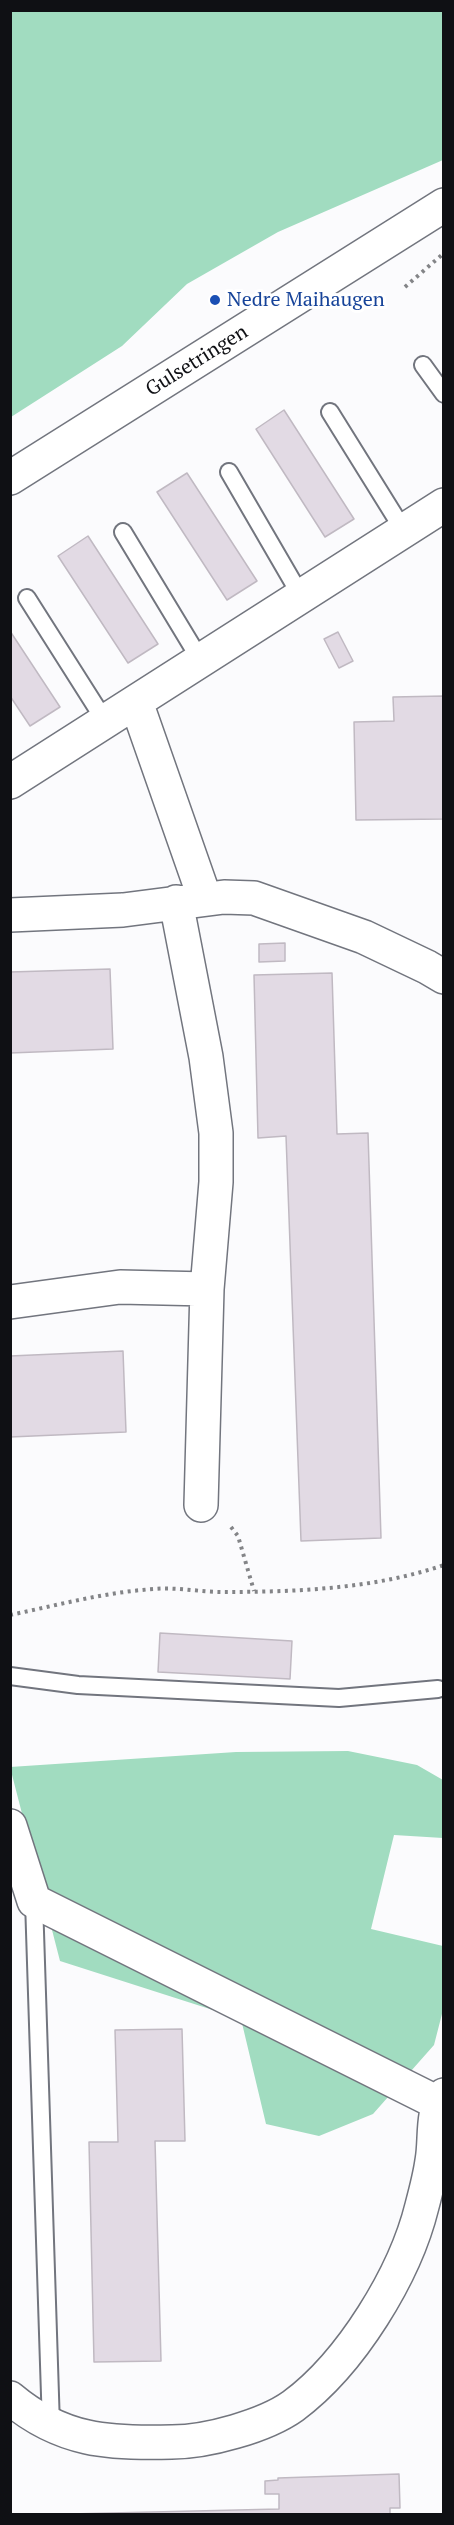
<!DOCTYPE html>
<style>
body{margin:0}
#map{position:relative;width:454px;height:2525px;overflow:hidden;background:#fbfbfd;font-family:"PT Serif",serif}
canvas{display:block}
.frame{position:absolute;inset:0;border:12px solid #0f1014;pointer-events:none}
</style>
<div id="map">
<canvas width="454" height="2525"></canvas>
<div class="frame"></div>
</div>
<script>
const c = document.querySelector('canvas').getContext('2d');
c.lineJoin = 'round';
function fillPath(path, color) { c.fillStyle = color; c.fill(path, 'evenodd'); }
function trace(path, color, width, dash) { c.strokeStyle = color; c.lineWidth = width; c.lineCap = dash ? 'butt' : 'round'; c.setLineDash(dash || []); c.stroke(path); }
function drawText(font, color, halo, rows, align = 'center') {
  c.font = font + ' "PT Serif",serif'; c.lineWidth = 6; c.setLineDash([]); c.textBaseline = 'middle'; c.strokeStyle = halo; c.fillStyle = color; for (const [text, x, y, turn = 0] of rows) {
    c.save(); c.translate(x, y); c.rotate((+turn || 0) * Math.PI / 180); c.textAlign = isNaN(turn) ? turn : align; if (halo) c.strokeText(text, 0, 0); c.fillText(text, 0, 0); c.restore();
  }
}
fillPath(new Path2D(`
 M11 10 443 11V160L278 232 187 284 122 346 11 417Z
 M348 1751 417 1765 443 1780V1838L394 1835 371 1929 443 1946V2010L434 2045 373 2114 319 2136 266 2124 241 2019 60 1961 10 1767 236 1752Z`), '#a1dcc0');
const building = new Path2D(`
 M284 410 354 519 325 537 256 429Z
 M187 473 257 581 227 600 157 492Z
 M88 536 158 644 128 663 58 556Z
 M10 631 60 707 30 726 10 696Z
 M338 632 353 661 339 668 324 639Z
 M444 696V819L356 820 354 722 394 721 393 697Z
 M285 943V961L259 962V944Z
 M110 969 113 1049 10 1053V972Z
 M332 973 337 1134 368 1133 381 1538 301 1541 286 1136 258 1138 254 975Z
 M123 1351 126 1432 10 1437V1356Z
 M160 1633 292 1641 290 1679 158 1672Z
 M182 2029 185 2141H155L161 2361 94 2362 89 2142H118L115 2030Z
 M399 2474 400 2508H390V2514H69L279 2509V2494H265V2481L278 2480V2478Z`);
fillPath(building, '#e2dae4');
trace(building, '#c0b9c2', 1.5);
const lane = new Path2D(`
 M423 365 444 394
 M330 412 404 531
 M229 472 301 596
 M123 532 201 661
 M27 598 105 721
 M10 1676 78 1685 339 1698 438 1689
 M34 1901 51 2426`);
const street = new Path2D(`
 M136 702 205 899
 M10 782 444 505
 M176 902 206 1057 216 1133V1182L207 1289 201 1505
 M10 915 123 910 224 897 254 898 364 937 427 967 444 977
 M10 1302 120 1287 207 1289
 M10 1826 34 1901 438 2103
 M10 2398C61 2441 109 2444 172 2442 207 2442 265 2426 293 2406 351 2363 405 2275 422 2206 426 2191 430 2176 432 2161 436 2140 431 2113 444 2095`);
const secondary = new Path2D(`
 M10 478 444 205`);
trace(lane, '#72757e', 20);
trace(street, '#72757e', 36);
trace(secondary, '#72757e', 36);
trace(new Path2D(`
 M405 287 444 253
 M231 1527 238 1536 254 1591
 M10 1615C58 1605 106 1592 154 1589 177 1587 200 1592 222 1592 295 1592 374 1589 444 1565`), '#838487', 4, [3, 4.5]);
trace(lane, '#fff', 16);
trace(street, '#fff', 33);
trace(secondary, '#fff', 33);
for (const [x, y, r, color] of [
 [215,300,6,"#1a4fb4"]
]) { const dot = new Path2D(); dot.arc(x, y, r, 0, 2 * Math.PI); c.fillStyle = color; c.fill(dot); trace(dot, '#fff', 2); }
drawText('20px', '#164399', '#fff', [
 ["Nedre Maihaugen",227,300]
], 'left');
drawText('20px', '#0f1014', '#fff', [
 ["Gulsetringen",197,361,-32]
]);
</script>
